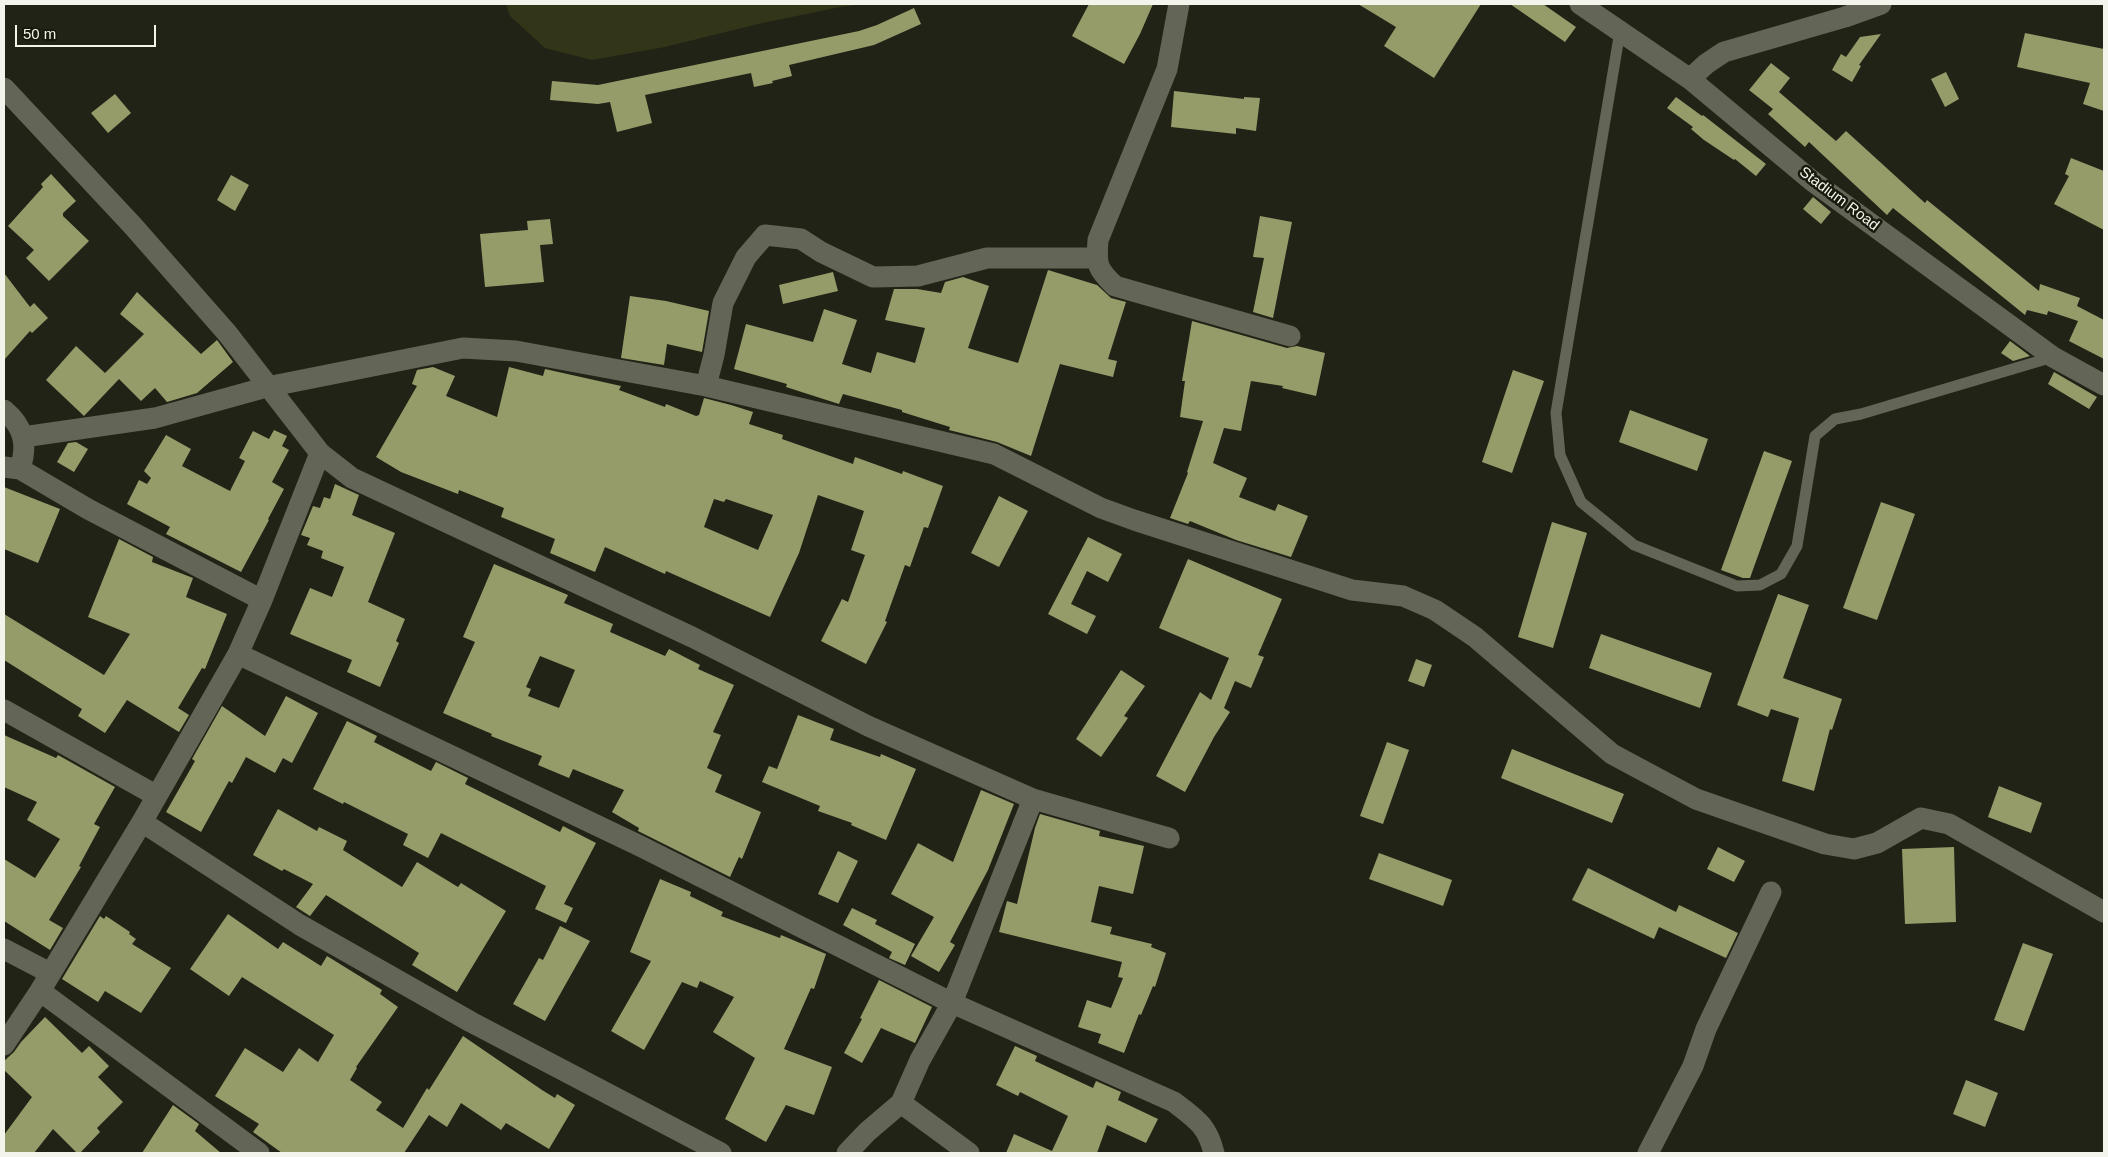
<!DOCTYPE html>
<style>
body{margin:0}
#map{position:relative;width:2108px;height:1157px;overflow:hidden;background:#222317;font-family:Helvetica,sans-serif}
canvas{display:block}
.frame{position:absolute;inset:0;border:5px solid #f3f5ec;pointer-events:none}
.scale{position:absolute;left:15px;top:25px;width:141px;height:22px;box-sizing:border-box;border:2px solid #f3f5ec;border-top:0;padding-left:6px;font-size:15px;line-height:18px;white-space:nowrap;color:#f3f5ec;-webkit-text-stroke:4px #191a0e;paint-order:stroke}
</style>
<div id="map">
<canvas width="2108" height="1157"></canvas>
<div class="frame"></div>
<div class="scale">50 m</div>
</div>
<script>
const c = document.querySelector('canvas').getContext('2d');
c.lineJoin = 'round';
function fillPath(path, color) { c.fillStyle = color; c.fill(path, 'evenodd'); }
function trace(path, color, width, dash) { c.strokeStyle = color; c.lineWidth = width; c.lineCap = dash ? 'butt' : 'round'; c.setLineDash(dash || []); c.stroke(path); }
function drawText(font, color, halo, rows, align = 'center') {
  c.font = font + ' Helvetica,sans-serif'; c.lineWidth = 5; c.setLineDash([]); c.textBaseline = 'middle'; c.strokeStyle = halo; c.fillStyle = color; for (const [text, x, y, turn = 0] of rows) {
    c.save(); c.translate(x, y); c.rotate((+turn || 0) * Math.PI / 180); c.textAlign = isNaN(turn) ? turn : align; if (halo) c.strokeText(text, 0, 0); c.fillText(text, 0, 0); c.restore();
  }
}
fillPath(new Path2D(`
 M506 4H864L840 7 758 24 665 47 592 60 545 48 510 16Z`), '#333518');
fillPath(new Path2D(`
 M1089 4H1153L1140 34 1124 64 1072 36Z
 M1358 4H1481L1434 78 1384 46 1396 27Z
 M1510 4H1543L1576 27 1565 42Z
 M914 8 921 24 874 45 789 65 792 76 772 81 773 83 754 87 751 73 645 95 652 123 617 132 610 102 598 104 550 100 552 81 598 85 859 31 877 25Z
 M2025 33 2104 49V111L2083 104 2090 83 2017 67Z
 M1881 34 1859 65 1861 66 1852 82 1832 70 1841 54 1846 57 1860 37Z
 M1771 63 1790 78 1779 92 1836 141 1846 131 1925 203 1927 200 2039 291 2040 284 2080 298 2077 306 2104 320V359L2069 341 2078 321 2048 311 2047 315 2027 310 2025 315 1893 208 1887 215 1809 142 1805 147 1768 114 1773 109 1749 90Z
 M1946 72 1959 99 1945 107 1931 79Z
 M1174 91 1244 99V97L1260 98 1256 131 1236 128V134L1171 127Z
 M115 94 131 113 108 133 91 113Z
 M1676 97 1702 116 1703 115 1766 164 1756 176 1735 159 1734 160 1704 140 1691 129 1693 127 1667 108Z
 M2071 158 2104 171V230L2054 204 2069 176 2065 174Z
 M51 174 76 201 63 213V216L89 241 49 281 26 258 34 250 8 226 43 187 41 184Z
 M231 175 249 185 235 211 217 200Z
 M1813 197 1831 212 1821 224 1803 209Z
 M1260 216 1292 222 1273 318 1253 312 1264 258 1253 257Z
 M550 219 553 244 540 245 544 282 485 287 480 234 528 230 527 221Z
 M1048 270 1097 285 1111 298 1126 302 1108 359 1117 361 1113 377 1060 364 1031 456 997 442 949 430 950 427 902 412V410L843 394 839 404 786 387 787 384 734 369 746 324 813 342 824 309 857 320 842 364 871 373 877 352 915 363 925 328 885 320 894 289H917L941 293 945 282 963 277 989 286 968 348 1018 363Z
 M833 272 838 291 783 304 779 285Z
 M4 273 30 307 34 303 48 318 32 333 30 331 4 360Z
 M137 292 201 354 217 340 233 362 197 393 167 402 155 388 141 401 119 379 84 416 46 380 76 346 105 373 144 334 120 314Z
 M630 296 666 301 709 311 702 352 667 344 664 365 621 358Z
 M1192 321 1287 348 1297 346 1325 353 1316 396 1282 388 1283 386 1251 381 1241 431 1224 428 1213 463 1247 478 1239 497 1275 511 1278 504 1308 516 1291 557 1236 540 1190 521 1188 524 1170 518 1188 473 1187 472 1203 421 1180 417 1185 381H1182Z
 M2010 341 2030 356 2013 361 2001 353Z
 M433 367 455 376 446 396 497 417 509 367 543 376 545 369 621 386 619 390 665 407 666 404 696 416 699 415 704 398 731 405 753 412 749 424 783 435 782 439 853 464 855 457 902 474 903 471 943 486 928 528 924 527 910 567 905 565 885 621 887 622 866 664 821 641 842 599 848 602 865 555 851 550 864 511 818 495 799 553 770 617 666 571 665 574 605 547 595 572 550 553 555 539 501 517 504 508 459 490 458 494 401 472 376 457 417 386 412 384 417 370ZM714 499 724 502 726 499 773 515 758 550 704 527Z
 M1513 370 1544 381 1512 473 1482 462Z
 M2054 372 2097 397 2089 409 2048 384Z
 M1630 410 1708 439 1697 471 1619 442Z
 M274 430 287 436 282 446 289 450 272 482 284 489 268 519 269 520 241 572 166 534 170 527 127 504 139 480 147 484 151 478 144 471 166 435 191 449 182 466 230 491 245 461 239 458 253 431 269 439Z
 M76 442 88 449 74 472 57 462 68 443Z
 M1764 451 1792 461 1750 578H1743L1721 570Z
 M335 484 359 495 352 515 395 533 368 602 405 619 396 641 399 643 380 687 347 672 352 660 290 634 310 588 332 597 344 567 321 558 323 551 307 545 310 538 301 535 313 506 320 508 324 497 330 499Z
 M4 487 60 509 38 563 4 549Z
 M999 496 1028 511 999 567 971 553Z
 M1881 502 1915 514 1877 620 1843 608Z
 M1552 522 1587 533 1553 648 1518 637Z
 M1088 537 1122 554 1108 582 1087 571 1071 604 1096 616 1087 634 1048 614Z
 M119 539 153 557 152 562 193 578 186 597 227 614 205 669 202 668 178 708 189 715 179 732 127 700 105 733 78 716 82 709 4 660V614L104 675 130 634 88 617Z
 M1188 559 1282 599 1258 655 1264 657 1251 688 1235 681 1224 708 1230 712 1214 737 1185 792 1156 776 1200 692 1211 700 1229 658 1159 628Z
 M494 564 568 595 564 603 613 624 610 632 665 656 669 649 700 665 698 669 734 685 713 732 721 735 707 768 722 775 715 792 761 812 742 859 739 857 730 877 638 831 639 828 612 812 624 790 573 769 569 778 538 765 542 756 491 736 492 734 443 713 475 642 463 637ZM540 656 575 670 559 708 528 696 531 689 526 687Z
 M1778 594 1809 605 1783 678 1842 699 1832 730 1830 729 1814 791 1782 781 1799 718 1771 709 1768 717 1737 705Z
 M1601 634 1712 673 1700 708 1589 668Z
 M1416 659 1432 665 1424 687 1408 681Z
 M1121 670 1145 686 1124 716 1128 718 1101 757 1076 739Z
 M286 696 318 713 292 763 283 758 275 773 246 757 232 783 229 781 201 832 166 812 195 761 192 759 222 706 265 736Z
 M798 715 834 729 830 740 880 757 881 754 916 769 886 840 851 825 852 823 818 811 820 806 762 782 769 766 777 769Z
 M347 721 377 736 374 742 431 771 436 762 468 778 465 784 517 810 560 832 563 826 596 843 564 904 573 908 566 923 535 909 546 886 441 833 428 858 403 845 408 834 344 802 343 804 313 789Z
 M4 735 56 758 58 755 115 787 94 824 100 827 79 866 81 867 49 920 63 928 50 950 4 921V859L35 878 60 839 27 820 37 802 4 787Z
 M1387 742 1409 750 1383 824 1360 816Z
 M1512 749 1624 794 1612 823 1501 778Z
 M1999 786 2042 803 2031 833 1988 817Z
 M981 790 1014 804 988 870 950 942 955 945 939 972 911 956 934 917 891 894 918 843 953 862Z
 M278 809 317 831 319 827 347 841 343 850 402 887 417 862 458 887 461 883 506 911 457 992 412 965 419 953 326 895 310 916 296 907 313 884 284 869 282 871 253 855Z
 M1040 814 1100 831 1099 836 1144 846 1133 894 1099 886 1091 922 1112 927 1110 934 1152 944 1151 947 1166 953 1155 987 1153 986 1141 1015 1139 1014 1124 1053 1098 1043 1101 1034 1078 1027 1087 1000 1111 1008 1123 978 1118 977 1122 962 999 932 1007 901 1017 904 1035 828Z
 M1718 847 1745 861 1734 882 1707 869Z
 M1954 847 1956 922 1905 924 1902 849Z
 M838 851 858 861 838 903 818 894Z
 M1379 853 1452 880 1443 906 1369 879Z
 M1588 868 1676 912 1679 905 1738 933 1726 958 1659 927 1654 939 1572 900Z
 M660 879 691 892 690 896 723 912 721 916 780 938 781 935 826 954 814 989 811 988 784 1049 832 1067 814 1115 786 1105 766 1142 725 1119 755 1058 713 1032 734 997 700 981 697 988 682 982 644 1050 611 1031 651 961 630 952Z
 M852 908 877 920 875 924 915 944 905 965 889 958 892 952 843 925Z
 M228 914 278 949 283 942 321 966 327 956 382 990 380 994 398 1007 356 1067 357 1068 350 1080 382 1102 376 1110 403 1128 427 1088 429 1090 463 1036 542 1090 555 1098 557 1094 575 1105 549 1149 506 1123 501 1130 461 1103 447 1127 429 1115 404 1153H282L253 1132 259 1124 215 1096 245 1048 283 1072 299 1048 318 1062 334 1035 242 977 229 996 190 969Z
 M100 916 104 919 106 916 130 932 129 934 136 939 132 944 171 968 141 1013 105 991 98 1002 62 979Z
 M560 926 590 941 545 1021 513 1004 539 958 543 960Z
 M2023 943 2053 954 2024 1031 1994 1020Z
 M879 980 932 1007 915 1043 881 1028 862 1063 844 1053 862 1019 860 1018Z
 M45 1017 82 1053 89 1046 109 1066 98 1077 123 1102 97 1128 100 1132 80 1153H77L53 1129 34 1153H4V1135L32 1097 4 1070V1061L14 1052 21 1042Z
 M1015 1046 1037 1056 1035 1061 1093 1088 1096 1081 1121 1092 1118 1100 1158 1119 1146 1143 1107 1125 1097 1153H1006L1014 1134 1052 1151 1068 1116 1020 1092 1018 1096 996 1085Z
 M1966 1080 1998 1093 1985 1127 1953 1114Z
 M173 1105 199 1124 195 1131 221 1153H142Z`), '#969c69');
trace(new Path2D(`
 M1620 31 1556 413 1560 455 1581 502 1634 545 1737 586 1760 585 1781 574 1797 546 1815 436 1835 419 1861 414 2053 357`), '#636556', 11);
trace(new Path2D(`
 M1179 4 1167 69 1098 240C1096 265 1097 269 1115 286L1290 336
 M1580 4 1690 79 1811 180 2053 357 2104 385
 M1690 79 1706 64 1724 52 1845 17 1881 4
 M4 88 133 226 227 333 320 453 352 478 692 637 868 726 1033 799 1169 838
 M706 386 714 355 723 303 746 257 765 235 801 239 821 252 873 277 918 276 987 258H1096
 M4 410C24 427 28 444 20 469
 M23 437 155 418 267 387 463 348 516 351 706 386 994 454 1101 508 1134 520 1352 590 1403 596 1435 610 1475 637 1612 754 1696 799 1825 844 1854 849 1877 843 1921 818 1949 824 2104 912
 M4 467 20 469 88 509 262 600
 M238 654 640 846 952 1003 1174 1102C1196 1119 1207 1125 1214 1153
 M4 710 157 796
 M142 822 300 925 471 1022 721 1153
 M4 949 50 973
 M40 991 259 1153
 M4 1045 40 991 142 822 238 654 262 600 320 453
 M901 1103 969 1153
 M847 1153 867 1132 901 1103 920 1060 952 1003 1033 799
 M1648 1153 1693 1066 1706 1029 1771 892`), '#636556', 21);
drawText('15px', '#f3f5ec', '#191a0e', [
 ["Stadium Road",1839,199,37]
]);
</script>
